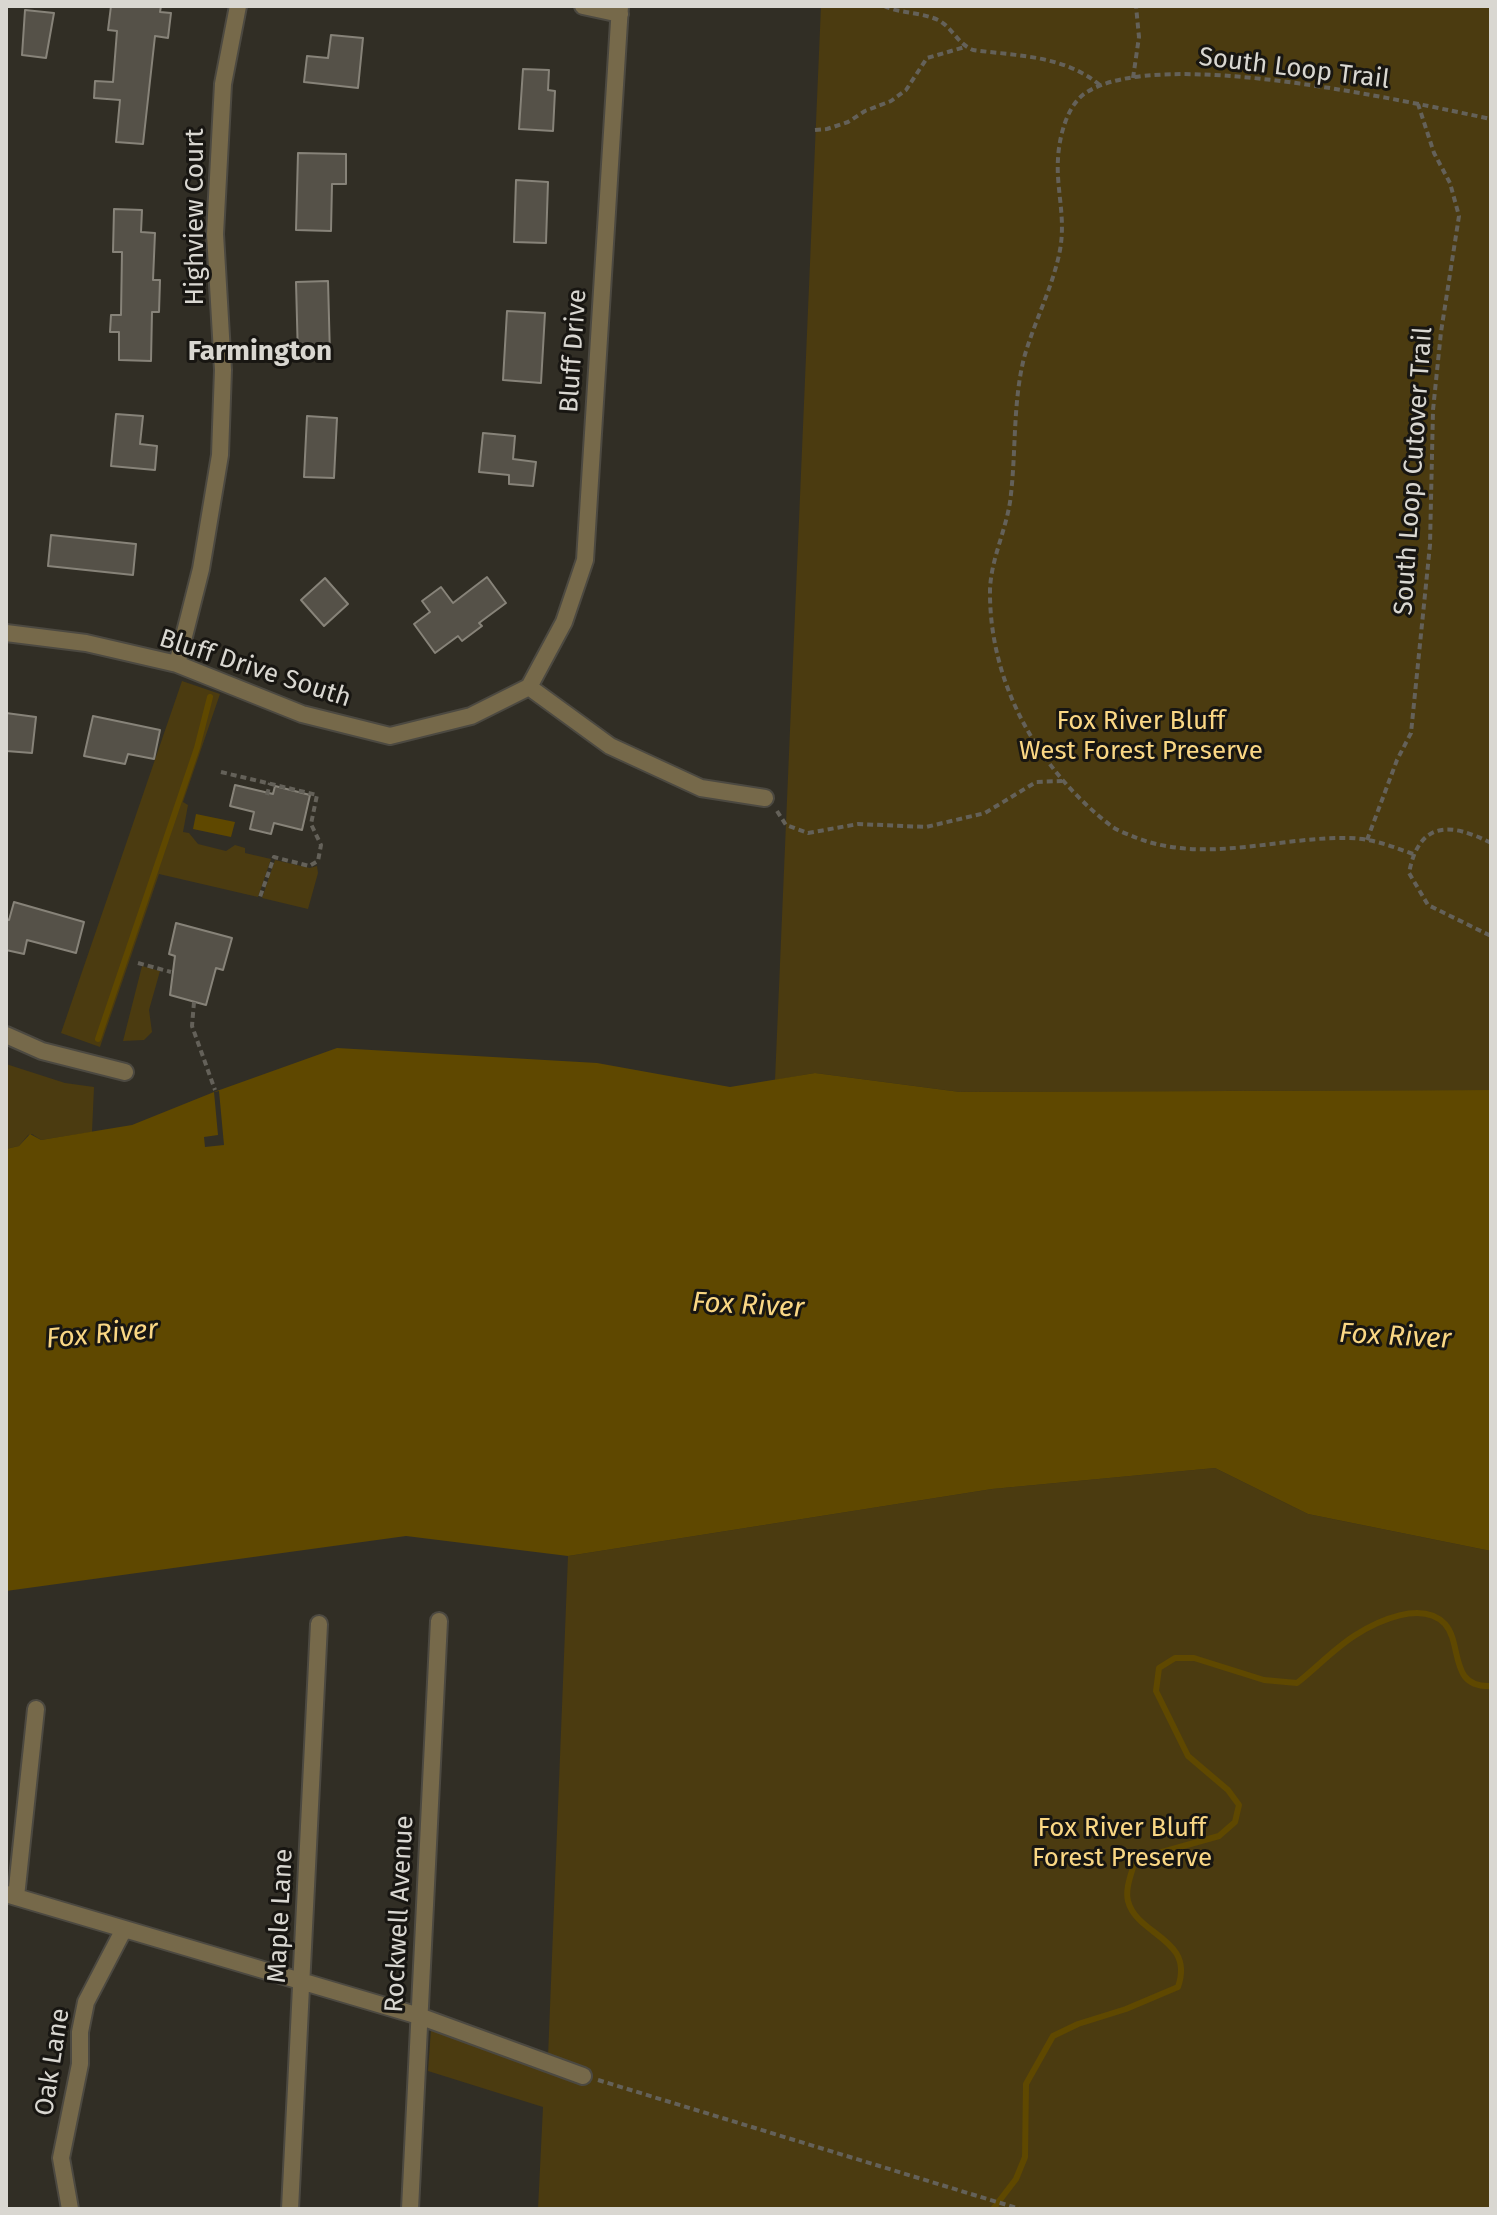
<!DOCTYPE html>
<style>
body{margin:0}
#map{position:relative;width:1497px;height:2215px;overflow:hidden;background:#312e25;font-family:"Fira Sans",sans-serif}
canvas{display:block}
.frame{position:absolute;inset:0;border:8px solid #d9d7d1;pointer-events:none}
</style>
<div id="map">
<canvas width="1497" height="2215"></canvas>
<div class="frame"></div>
</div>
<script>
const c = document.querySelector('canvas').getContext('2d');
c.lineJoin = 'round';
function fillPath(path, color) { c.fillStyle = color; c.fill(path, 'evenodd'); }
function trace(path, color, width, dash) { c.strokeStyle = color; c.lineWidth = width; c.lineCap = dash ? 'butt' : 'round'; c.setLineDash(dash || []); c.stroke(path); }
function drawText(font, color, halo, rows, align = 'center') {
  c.font = font + ' "Fira Sans",sans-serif'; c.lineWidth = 6; c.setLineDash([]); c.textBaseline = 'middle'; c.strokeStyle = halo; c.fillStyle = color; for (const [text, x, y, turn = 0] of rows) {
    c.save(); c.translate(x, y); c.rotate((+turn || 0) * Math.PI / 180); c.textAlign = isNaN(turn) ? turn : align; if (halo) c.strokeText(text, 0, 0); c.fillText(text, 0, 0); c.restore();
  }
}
fillPath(new Path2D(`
 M821 6H1491V1090L960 1092 815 1073 775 1080Z
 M182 681 220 694 183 802 188 805 183 832 189 833 198 844 226 851 235 845 245 848V853L271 859 258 897 159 874 100 1047 61 1033Z
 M275 860 310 868 317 866 318 873 308 909 262 898Z
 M142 966 160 971 149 1010 152 1032 144 1040 123 1041Z
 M6 1064 65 1083 94 1087 92 1132 41 1140 32 1134 28 1135 19 1146 6 1149Z
 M1215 1468 1308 1514 1491 1551V2209H538L543 2107 428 2071 432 2015 548 2057 568 1556 992 1489Z`), '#4b3b10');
fillPath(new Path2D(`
 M196 814 235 822 231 837 193 829Z
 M337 1048 597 1063 730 1087 815 1073 960 1092 1491 1090V1551L1308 1514 1215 1468 992 1489 568 1556 406 1536 6 1591V1149L19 1146 30 1134 41 1140 132 1125 214 1092Z`), '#5f4800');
fillPath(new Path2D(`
 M219 1091 224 1145 205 1147 204 1137 218 1135 214 1092Z`), '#312e25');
trace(new Path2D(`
 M98 1039 197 748 210 697
 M993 2209 1016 2179 1025 2157 1026 2084 1053 2036 1078 2024 1126 2009 1178 1987C1195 1938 1137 1936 1128 1901 1125 1889 1131 1875 1134 1864L1162 1852 1219 1836 1235 1822 1239 1805 1228 1790 1188 1756 1156 1691 1159 1668 1175 1658H1194L1264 1680 1297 1683C1316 1668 1334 1649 1354 1636 1377 1621 1422 1600 1445 1624 1463 1644 1448 1688 1491 1686`), '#5f4800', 6);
const building = new Path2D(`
 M111 6H161L160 12 171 13 168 38 155 36 143 144 116 142 120 100 94 98 95 81 113 82 117 31 108 30Z
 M25 10 54 13 46 58 22 55Z
 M331 35 363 38 358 88 304 82 307 56 328 58Z
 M523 69 549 70 548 90 555 91 553 131 519 129Z
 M298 153 346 154V184H332L331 231 296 230Z
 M516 180 548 182 546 243 514 242Z
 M114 209 142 210 141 232 155 233 153 280H160L159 312H152L151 361 119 360V332H110L111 315H121L122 252H113Z
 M328 281 330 356 298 357 296 282Z
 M507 311 545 313 541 383 503 380Z
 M116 414 143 416 140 444 157 446 155 470 111 466Z
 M307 416 337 418 334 478 304 477Z
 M483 433 515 436 513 459 536 462 533 486 509 484V475L479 472Z
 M51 535 136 544 133 575 48 566Z
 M487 577 506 603 479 623 482 626 462 641 458 636 435 653 414 624 430 612 422 601 441 587 453 603Z
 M325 578 348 604 324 626 301 600Z
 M6 713 36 717 32 753 6 751Z
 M93 716 160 730 154 759 128 754 125 764 84 756Z
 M235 785 273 794 275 786 310 795 302 830 274 823 271 834 250 829 254 812 230 806Z
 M14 902 84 922 76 953 27 940 24 954 6 950V919L9 920Z
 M176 923 232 938 223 970 216 968 206 1005 170 995 175 956 169 954Z`);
fillPath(building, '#555148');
trace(building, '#878379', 2);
const street = new Path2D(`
 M583 6 620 14
 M6 633 86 643 177 664 302 714 390 736 471 716 529 687
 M177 664 201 569 220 455 223 370 215 234 223 84 238 6
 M529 687 564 622 585 560 620 6
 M529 687 610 746 701 788 765 798
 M6 1035 42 1051 125 1072
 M6 1894 419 2016 583 2076
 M16 1897 36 1709
 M70 2209 61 2158 80 2064V2032L86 2002 123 1931
 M290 2209 319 1624
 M410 2209 439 1621`);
trace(street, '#4c4941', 20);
trace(new Path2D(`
 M884 6C902 14 923 12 940 21 953 29 958 44 973 50 1017 56 1066 55 1102 87
 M1133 78 1139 37 1136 6
 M815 130 827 129 848 122 865 111 891 101 906 90 927 58 965 47
 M221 772 317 795 311 824 321 845 318 861 309 866 274 857 259 900
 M267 795 270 783
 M777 811 786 825 808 833 858 824 926 827 985 813 1036 782 1062 781
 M1367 840 1397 760 1411 733 1430 545 1433 410 1441 332 1459 216 1450 183 1434 153 1418 104
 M1491 843C1450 822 1419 821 1409 873L1428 905 1491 936
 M1413 854C1391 846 1371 838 1347 838 1277 837 1205 864 1137 838 1128 834 1117 831 1110 825 1038 769 989 683 990 590 991 557 1008 527 1011 494 1016 449 1013 402 1024 358 1034 322 1053 287 1060 250 1066 217 1056 189 1058 159 1059 137 1067 104 1087 92 1161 46 1404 101 1491 119
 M138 963 171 972
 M194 1002 192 1026 215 1090
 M598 2080 1020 2209`), '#646159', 4, [6, 4]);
trace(street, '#76694a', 16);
drawText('26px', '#d9d7d1', '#181612', [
 ["South Loop Trail",1294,69,7],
 ["Highview Court",196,217,-90],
 ["Bluff Drive",574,351,-86],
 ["South Loop Cutover Trail",1414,471,-86],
 ["Bluff Drive South",255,669,18],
 ["Rockwell Avenue",400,1914,-87],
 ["Maple Lane",281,1916,-87],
 ["Oak Lane",53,2062,-81]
]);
drawText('26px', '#fad784', '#181612', [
 ["Fox River Bluff",1141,722],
 ["West Forest Preserve",1141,752],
 ["Fox River Bluff",1122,1829],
 ["Forest Preserve",1122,1859]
]);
drawText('bold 28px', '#d9d7d1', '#181612', [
 ["Farmington",260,352]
]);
drawText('italic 28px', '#fad784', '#181612', [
 ["Fox River",748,1306,3],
 ["Fox River",102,1335,-5],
 ["Fox River",1395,1337,3]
]);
</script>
